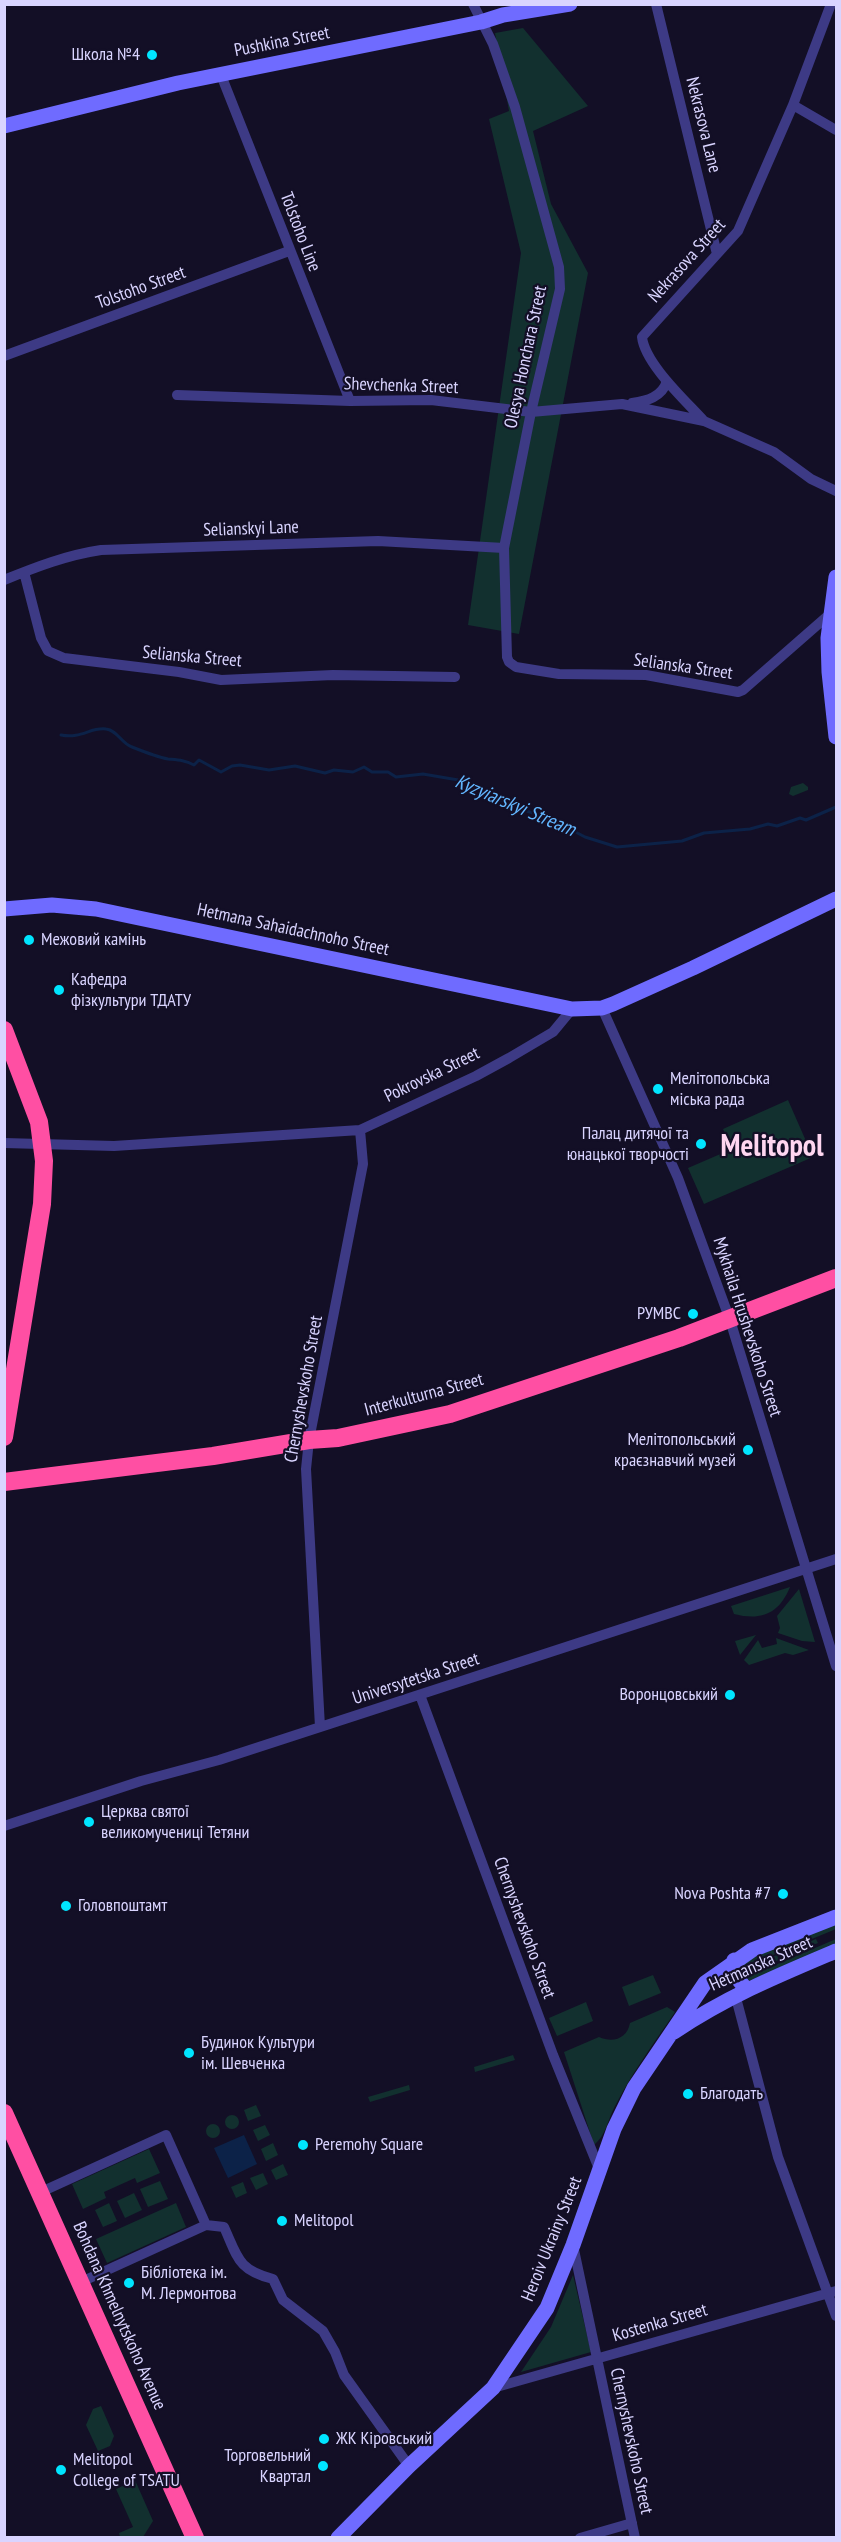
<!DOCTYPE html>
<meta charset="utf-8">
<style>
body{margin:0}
#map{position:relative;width:841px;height:2542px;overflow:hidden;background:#130f26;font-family:"PT Sans Narrow",sans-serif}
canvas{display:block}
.frame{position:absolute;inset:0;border:6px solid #d9d4ff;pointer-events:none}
</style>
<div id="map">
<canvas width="841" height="2542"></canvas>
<div class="frame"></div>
</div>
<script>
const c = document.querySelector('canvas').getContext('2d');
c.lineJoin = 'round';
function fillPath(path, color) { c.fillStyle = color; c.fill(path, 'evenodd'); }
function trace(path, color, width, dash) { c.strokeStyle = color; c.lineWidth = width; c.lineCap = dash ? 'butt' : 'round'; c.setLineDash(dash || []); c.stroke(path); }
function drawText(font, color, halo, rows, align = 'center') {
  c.font = font + ' "PT Sans Narrow",sans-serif'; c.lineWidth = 4.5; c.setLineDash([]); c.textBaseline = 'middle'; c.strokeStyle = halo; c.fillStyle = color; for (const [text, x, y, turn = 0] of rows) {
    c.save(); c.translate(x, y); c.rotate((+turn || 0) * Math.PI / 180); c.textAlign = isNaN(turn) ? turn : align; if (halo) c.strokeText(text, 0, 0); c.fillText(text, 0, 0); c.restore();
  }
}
fillPath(new Path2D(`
 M523 28 588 106 533 131 551 204 588 273 519 634 468 625 521 253 489 119 509 111 495 33Z
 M803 783 808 787V790L793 796 789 794 791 787Z
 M788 1100 813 1157 704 1204 688 1168 732 1149 723 1129Z
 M790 1587C779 1614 761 1621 734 1614L731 1606Z
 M799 1589 815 1642 802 1641 778 1633 780 1628 777 1616Z
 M756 1635 740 1655 735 1641Z
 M776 1638 809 1650 793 1655 785 1653 749 1665 744 1660 758 1640 762 1648 777 1644Z
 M836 1923V1929L744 1967 742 1961Z
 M816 1939 818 1943 783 1957 781 1953Z
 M836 1939V1945L749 1981 747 1977Z
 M777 1955 779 1960 745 1973 743 1969Z
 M653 1975 661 1993 629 2006 622 1987Z
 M586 2002 593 2021 557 2036 549 2018Z
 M667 2007 675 2012C654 2043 631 2074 614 2108 607 2122 606 2135 594 2145L564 2052 599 2037C613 2043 627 2039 630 2023Z
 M513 2055 515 2060 475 2072 474 2067Z
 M409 2085 410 2090 370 2102 368 2097Z
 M256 2105 261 2116 248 2121 244 2110Z
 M225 2122a7 7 0 1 1 14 0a7 7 0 1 1-14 0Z
 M206 2131a7 7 0 1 1 14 0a7 7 0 1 1-14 0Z
 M265 2125 270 2135 258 2141 253 2130Z
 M273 2143 278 2155 266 2161 261 2149Z
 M149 2149 160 2173 137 2183 135 2178 104 2192 106 2198 83 2209 72 2184Z
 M283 2164 288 2175 276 2180 271 2170Z
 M263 2173 268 2184 256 2190 250 2178Z
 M160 2181 168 2199 148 2207 140 2189Z
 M243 2182 247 2193 236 2198 231 2187Z
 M134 2193 142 2210 125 2218 117 2201Z
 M109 2203 117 2221 103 2227 95 2210Z
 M176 2203 186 2227 107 2263 96 2239Z
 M573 2275 591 2352 521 2372 551 2327Z
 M101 2406 114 2436 110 2446 98 2451 86 2425 93 2409Z
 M135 2480 153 2521 143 2537H120L119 2533 133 2527 116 2489Z`), '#12302f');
fillPath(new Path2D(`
 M244 2135 257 2164 228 2178 214 2148Z`), '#0c2248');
trace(new Path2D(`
 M61 735C82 739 90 727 106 729 117 730 122 744 132 747 142 751 157 757 168 759 178 760 184 760 194 765L199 760 221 772 232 766 240 765 269 770 295 766 325 773 334 770 353 772 364 767 372 772H388L396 777 423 774 470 782 507 805 549 818 585 837 617 847 682 841 704 833 750 829 768 824 777 826 800 818 806 820 836 807`), '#0c2248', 3);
trace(new Path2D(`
 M473 4 493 44 515 107 559 267 560 289 531 412 504 548 507 657 509 662 516 667 559 674 646 675 738 692 743 690 831 613
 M656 4 717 254
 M221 75 350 401
 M793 105 836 130
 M4 356 289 251
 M177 395 350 401 431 400 531 412 622 404 704 421 774 452 811 479 836 491
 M632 403C647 401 662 397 667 381
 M704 421C686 401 645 364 642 337L738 231 793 105 831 4
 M24 572 41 638 48 651 64 658 179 672 221 680 333 675 455 677
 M4 580C36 567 67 555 101 550L378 541 504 548
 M602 1008 678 1178 730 1320 836 1666
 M4 1143 114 1146 360 1130 476 1076 509 1058 553 1032 572 1009
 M420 1695 553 2055 600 2171
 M320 1727 306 1469 309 1440 363 1164 360 1130
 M4 1826 141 1781 219 1760 836 1559
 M735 1994 778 2157 836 2316
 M41 2192 166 2135 206 2225 81 2282
 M206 2225 224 2227C238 2258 238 2270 273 2279L283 2300 323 2331 335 2352 344 2375 409 2466
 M573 2245 635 2538
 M493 2388 836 2291
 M580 2538 632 2523`), '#3d3a85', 10);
trace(new Path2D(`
 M4 126 178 83 481 22 503 15 570 4
 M836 577 828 638 829 672 836 737
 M4 909 52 905 96 909 572 1009 602 1008 613 1004 693 968 836 899
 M734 1960 738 1979 746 1989
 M674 2032C728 1996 777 1976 836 1951
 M338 2538 409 2466 493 2388 547 2308 573 2245 614 2129 634 2088 705 1983 752 1950 836 1917`), '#6f6bff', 15);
trace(new Path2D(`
 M4 1030 39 1122 44 1161 42 1204 4 1437
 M4 1482 213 1456 309 1440 338 1438 450 1414 679 1338 836 1278
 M4 2113 195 2538`), '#ff4fa3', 18);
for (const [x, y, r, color] of [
 [152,55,6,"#00e5ff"],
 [29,940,6,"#00e5ff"],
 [59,990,6,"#00e5ff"],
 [658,1089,6,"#00e5ff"],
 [701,1144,6,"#00e5ff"],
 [693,1314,6,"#00e5ff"],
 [748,1450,6,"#00e5ff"],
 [730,1695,6,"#00e5ff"],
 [89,1822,6,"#00e5ff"],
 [783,1894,6,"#00e5ff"],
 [66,1906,6,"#00e5ff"],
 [189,2053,6,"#00e5ff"],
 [688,2094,6,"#00e5ff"],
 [303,2145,6,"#00e5ff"],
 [282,2221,6,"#00e5ff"],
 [129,2283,6,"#00e5ff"],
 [324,2439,6,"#00e5ff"],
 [323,2466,6,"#00e5ff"],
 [61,2470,6,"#00e5ff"]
]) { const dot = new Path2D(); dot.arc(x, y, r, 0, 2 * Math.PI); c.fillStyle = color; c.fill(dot); trace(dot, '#130f26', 2); }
drawText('18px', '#d9d4ff', '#130f26', [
 ["Pushkina Street",282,42,-11],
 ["Nekrasova Lane",703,125,76],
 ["Tolstoho Line",300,232,69],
 ["Nekrasova Street",687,261,-48],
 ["Tolstoho Street",141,288,-20],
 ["Olesya Honchara Street",526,357,-78],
 ["Shevchenka Street",401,386,2],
 ["Selianskyi Lane",251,529,-2],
 ["Selianska Street",192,657,5],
 ["Selianska Street",683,667,8],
 ["Hetmana Sahaidachnoho Street",293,930,12],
 ["Pokrovska Street",432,1075,-26],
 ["Mykhaila Hrushevskoho Street",747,1327,72],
 ["Chernyshevskoho Street",304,1389,-80],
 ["Interkulturna Street",424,1395,-15],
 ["Universytetska Street",416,1679,-18],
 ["Chernyshevskoho Street",524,1928,70],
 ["Hetmanska Street",761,1964,-24],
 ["Heroiv Ukrainy Street",552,2239,-68],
 ["Bohdana Khmelnytskoho Avenue",119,2316,66],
 ["Kostenka Street",660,2323,-16],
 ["Chernyshevskoho Street",631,2441,78]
]);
drawText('18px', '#d9d4ff', '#130f26', [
 ["Школа №4",140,55,"right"],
 ["Межовий камінь",41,940],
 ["Кафедра",71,980],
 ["фізкультури ТДАТУ",71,1001],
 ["Мелітопольська",670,1079],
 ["міська рада",670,1100],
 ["Палац дитячої та",689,1134,"right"],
 ["юнацької творчості",689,1155,"right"],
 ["РУМВC",681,1314,"right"],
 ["Мелітопольський",736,1440,"right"],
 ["краєзнавчий музей",736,1461,"right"],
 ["Воронцовський",718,1695,"right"],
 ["Церква святої",101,1812],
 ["великомучениці Тетяни",101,1833],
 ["Nova Poshta #7",771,1894,"right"],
 ["Головпоштамт",78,1906],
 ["Будинок Культури",201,2043],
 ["ім. Шевченка",201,2064],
 ["Благодать",700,2094],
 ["Peremohy Square",315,2145],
 ["Melitopol",294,2221],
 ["Бібліотека ім.",141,2273],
 ["М. Лермонтова",141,2294],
 ["ЖК Кіровський",336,2439],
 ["Торговельний",311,2456,"right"],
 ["Квартал",311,2477,"right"],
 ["Melitopol",73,2460],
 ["College of TSATU",73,2481]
], 'left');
drawText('italic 20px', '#62b6ff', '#130f26', [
 ["Kyzyiarskyi Stream",515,806,23]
]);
drawText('bold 30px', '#ffd6f0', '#130f26', [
 ["Melitopol",772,1147]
]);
</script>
